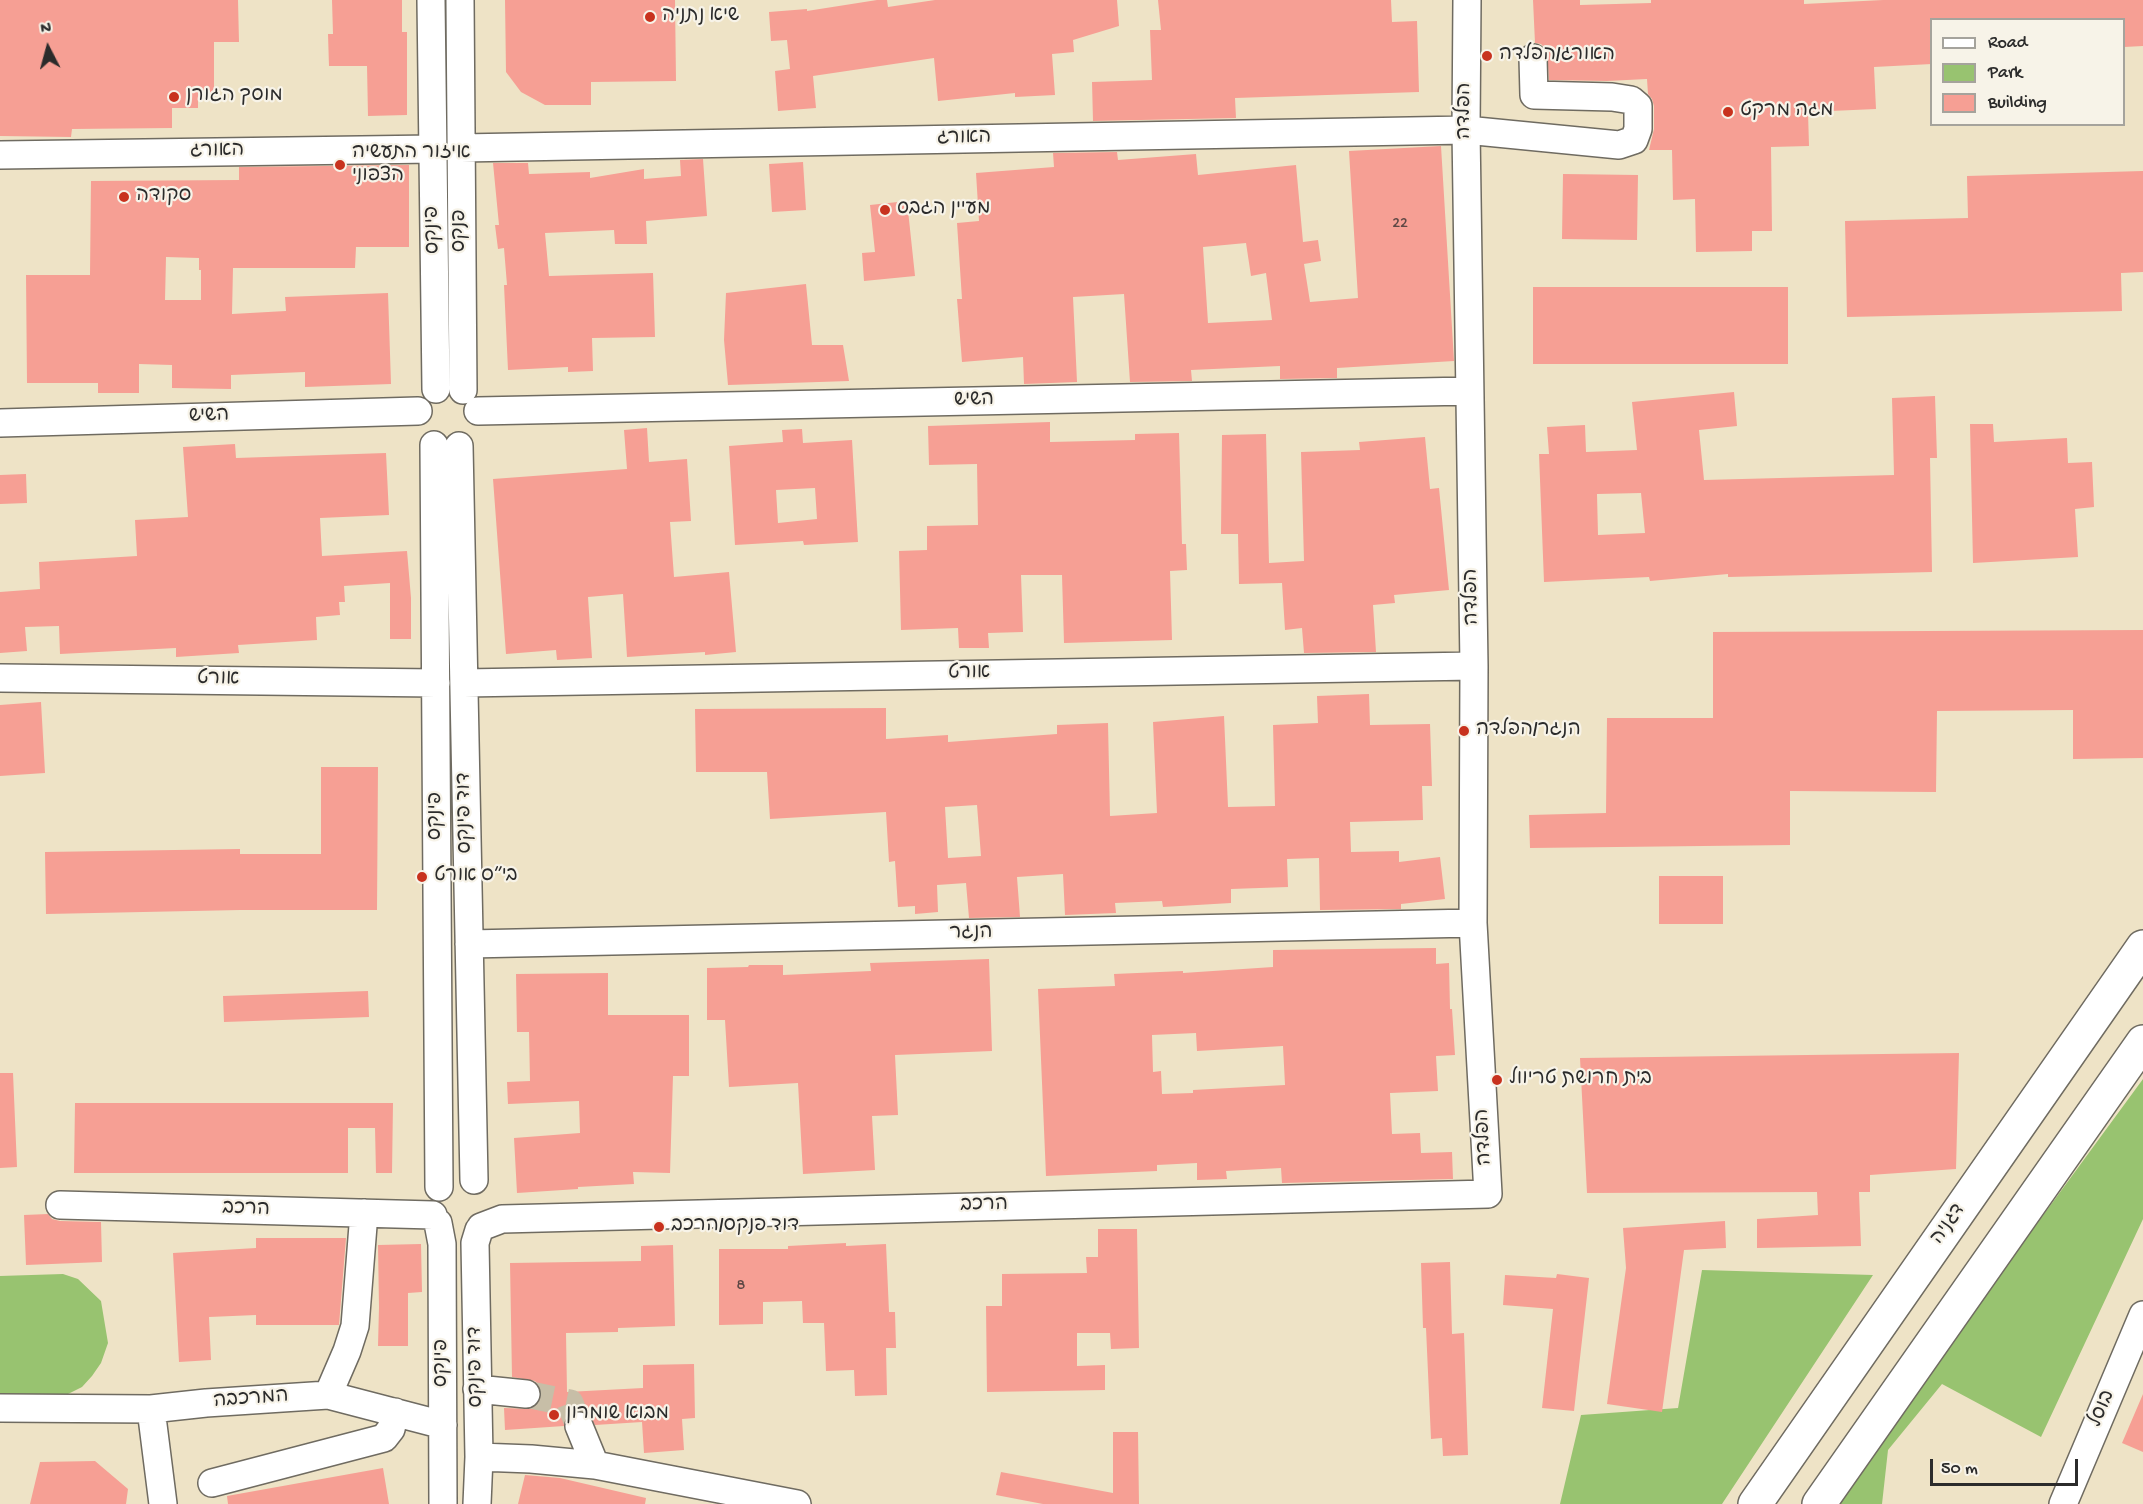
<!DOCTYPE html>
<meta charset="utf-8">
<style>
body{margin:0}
#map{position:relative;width:2143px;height:1504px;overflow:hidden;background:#eee3c6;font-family:"Gochi Hand",sans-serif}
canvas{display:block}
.legend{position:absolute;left:1930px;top:18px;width:195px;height:108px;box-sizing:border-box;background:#f7f3e8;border:2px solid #a5a39c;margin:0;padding:8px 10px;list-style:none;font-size:18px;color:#2b2b2b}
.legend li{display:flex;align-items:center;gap:12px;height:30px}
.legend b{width:30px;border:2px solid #a5a39c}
.north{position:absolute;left:18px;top:18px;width:60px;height:60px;-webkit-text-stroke:4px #f7f3e8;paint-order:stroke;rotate:354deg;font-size:16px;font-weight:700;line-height:24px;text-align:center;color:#2b2b2b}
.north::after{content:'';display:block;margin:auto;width:21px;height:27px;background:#2b2b2b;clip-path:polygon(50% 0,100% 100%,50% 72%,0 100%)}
.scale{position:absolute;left:1930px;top:1459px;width:148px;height:27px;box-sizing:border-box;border:3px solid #2b2b2b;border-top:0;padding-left:8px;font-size:18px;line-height:21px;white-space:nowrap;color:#2b2b2b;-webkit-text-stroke:4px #f7f3e8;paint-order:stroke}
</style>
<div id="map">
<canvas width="2143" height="1504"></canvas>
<ul class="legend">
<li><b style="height:8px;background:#fff"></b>Road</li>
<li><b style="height:16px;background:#98c370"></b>Park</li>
<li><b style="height:16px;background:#f69f94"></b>Building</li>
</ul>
<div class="north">N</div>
<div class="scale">50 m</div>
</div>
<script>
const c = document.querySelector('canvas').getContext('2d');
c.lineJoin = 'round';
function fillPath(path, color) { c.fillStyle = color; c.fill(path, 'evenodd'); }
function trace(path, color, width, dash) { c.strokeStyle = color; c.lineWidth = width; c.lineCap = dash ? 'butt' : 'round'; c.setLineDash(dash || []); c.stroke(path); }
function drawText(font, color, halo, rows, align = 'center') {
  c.font = font + ' "Gochi Hand","Playpen Sans Hebrew",sans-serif'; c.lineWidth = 4.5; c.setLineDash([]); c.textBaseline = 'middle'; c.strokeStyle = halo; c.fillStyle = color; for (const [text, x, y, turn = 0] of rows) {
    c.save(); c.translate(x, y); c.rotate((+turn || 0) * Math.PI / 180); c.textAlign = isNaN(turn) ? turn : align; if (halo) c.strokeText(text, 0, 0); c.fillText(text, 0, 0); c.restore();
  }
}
fillPath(new Path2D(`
 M2143 1079V1219L2041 1437 1942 1384 1888 1450 1882 1504H1835L1907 1401Z
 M1702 1270 1873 1275 1722 1504H1560L1581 1415 1678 1408Z
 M63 1274 78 1279 101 1301 108 1343 101 1363 92 1376 82 1387 68 1394 0 1396V1276Z`), '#98c370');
fillPath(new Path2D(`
 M0 0H238L239 42H214V97H198V108H172V128L72 129 71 137 0 136Z
 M332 0H402V32H407V115L368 116 367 66H329L328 34H333Z
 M505 0H675L676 81 591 82V105H545L521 92 506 72Z
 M877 0H887L888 7 935 0H1117L1119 26 1073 40 1074 52 1052 54 1055 95 1015 97V93L938 101 934 58 813 76 816 108 778 111 775 71 790 69 787 40 771 41 769 12 807 9V11Z
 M1158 0H1391L1392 22 1417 21 1419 92 1235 98 1236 118 1093 121 1092 82 1152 80 1150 30H1161Z
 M1533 0H1580V5L1651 3V0H1804V4L1883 0H2143V46L2124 47V20H1932V64L1874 67 1876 109 1808 112 1809 146 1771 147 1772 231H1752V251L1696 252 1695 199 1673 200 1672 150H1649L1654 129V106L1652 99 1648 94 1647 79 1607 81 1549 80 1547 50 1541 44 1535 43Z
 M1441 146 1454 361 1337 368V378L1280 379V366L1191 370 1192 381 1130 382 1124 294 1073 297 1077 382 1024 384 1023 357 962 362 957 299H962L957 223 979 221 976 173 1054 167 1053 153 1117 152 1118 160 1196 154 1198 175 1296 165 1303 242 1318 240 1321 261 1304 264 1310 302 1358 298 1349 151ZM1246 243 1251 276 1266 273 1272 320 1208 323 1203 247Z
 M703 159 707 216 646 221 647 244H615L614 230 545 233 549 276 653 273 655 337 592 338 593 371 568 372V367L508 370 504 285H507L504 248 498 249 495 225H499L493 163H528L529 174 590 172V178L644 169V179L681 176 680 160Z
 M803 162 806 210 772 212 769 164Z
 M409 165V247H356L355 268H233L232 314 286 311 285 297 388 293 391 384 305 387V372L231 375V389L172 388V365L139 364V393H98V383H27L26 275H90L91 181 239 180V167ZM166 257 199 258V270H201V300H165Z
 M2143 171V272L2121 273 2122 311 1847 317 1845 221 1968 218 1967 176Z
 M1563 174 1638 175 1637 240 1562 239Z
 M907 201 915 276 864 281 862 253 875 252 870 205Z
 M806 284 812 345H843L849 381 728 385 724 340 726 293Z
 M1533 287H1788V364H1533Z
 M1734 392 1737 426 1699 430 1704 480 1894 475 1892 398 1935 396 1937 458H1930L1932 572 1728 577V574L1650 581 1649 577 1544 582 1539 454H1549L1547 427 1585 425 1586 452 1637 450 1632 402ZM1641 493 1645 533 1598 535 1597 494Z
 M1050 422V442L1135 440V434L1179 433 1182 544H1186L1187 570 1170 571 1172 640 1064 643 1062 575H1021L1023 632 988 633 989 648H959L958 628 901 630 899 551 927 550V526L978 525 977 464 929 465 928 426Z
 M1970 424H1993L1994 442 2067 438 2068 463 2092 462 2094 507 2075 509 2078 557 1973 563Z
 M647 428 649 462 687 459 691 521 670 522 674 577 729 572 736 652 705 655V652L627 657 623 594 588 597 592 658 557 660 556 650 506 654 493 479 627 469 624 430Z
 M802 429 803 443 852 440 858 542 804 545 803 541 735 545 729 446 783 442 782 430ZM815 488 817 519 778 523 776 490Z
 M1266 434 1269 563 1304 561 1301 452 1360 450 1359 442 1425 437 1430 489 1439 488 1449 590 1394 595 1395 603 1373 605 1376 652 1304 653 1302 628 1285 630 1282 583 1239 584 1238 534H1221L1222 435Z
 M235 444 236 458 386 453 389 515 320 518 322 556 407 551 411 598V639H390V583L344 586 345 602H339L340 615 316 617 317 640 238 645 239 653 176 657V648L60 654 59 626 25 627 27 651 0 653V592L40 589 39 562 137 556 135 520 188 517 183 447Z
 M26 474 27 503 0 504V475Z
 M2143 630V758L2073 759V710L1937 711 1936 792 1790 791V845L1530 848 1529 815 1606 813 1607 718H1713V632Z
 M1369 694 1370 725 1430 724 1432 786H1422L1423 820 1350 822 1351 852 1399 851V862L1440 857 1445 899 1401 904V909L1320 910 1319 858 1287 859 1288 887 1231 889V903L1163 907 1162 901 1115 903 1116 913 1065 915 1063 874 1017 877 1020 917 969 918 966 883 937 885 938 912 915 914V906L898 907 895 861 889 862 886 812 770 819 767 772H696L695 709 886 708V739L948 735V742L1057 734V725L1108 723 1110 816 1157 813 1153 722 1224 716 1228 807 1275 806 1273 725 1318 723 1317 696ZM977 805 981 856 948 858 945 807Z
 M41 702 45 773 0 776V705Z
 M321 767H378L377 910H240L46 914 45 852 240 849V854H321Z
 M1659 876H1723V924H1659Z
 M1436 948V964L1449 963 1450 1009H1452L1455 1055 1436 1056 1438 1091 1390 1093 1392 1134 1420 1133 1421 1153 1452 1152 1453 1179 1282 1183 1281 1168 1226 1171 1227 1179 1197 1180V1163L1157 1165V1171L1046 1176 1038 989 1115 986 1114 974 1183 971V973L1273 967V950ZM1196 1033 1197 1051 1283 1046 1285 1085 1193 1090V1093L1162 1094 1161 1071 1153 1072 1152 1035Z
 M989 959 992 1051 895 1055 898 1115 872 1116 875 1170 803 1174 798 1083 729 1087 725 1020H707V968L748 967 749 965H783V975L871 971 870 963Z
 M608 973V1015H689V1076H673L670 1173 633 1172 634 1184 578 1187V1189L517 1193 514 1138 580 1133 579 1101 508 1104 507 1082 530 1081 529 1032H517L516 974Z
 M368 991 369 1017 224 1022 223 996Z
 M1959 1053 1956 1169 1870 1175V1192H1859L1861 1246 1757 1248V1219L1818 1215 1817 1192 1587 1193 1580 1058Z
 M0 1073H13L17 1167 0 1168Z
 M75 1103H393L392 1173H376L375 1128H348V1173H74Z
 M48 1214 52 1219 60 1221 101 1222 102 1262 26 1265 24 1215Z
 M1725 1221 1726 1248 1684 1250 1662 1412 1607 1404 1626 1268 1623 1228Z
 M1098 1229H1137L1139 1348 1111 1349 1110 1333H1077V1366L1105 1365V1390L987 1392 986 1306H1002V1274L1087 1273 1086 1257H1098Z
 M256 1238H346L339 1325H256V1315L209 1317 211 1360 179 1362 173 1253 256 1248Z
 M846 1243V1246L886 1244 889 1312H895L896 1348H886L887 1395 855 1396 854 1370 826 1371 824 1323H803L802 1301 763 1302V1324L719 1325V1249H788V1246Z
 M421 1244 422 1292 408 1293V1346H378L379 1307 378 1245Z
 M673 1245 675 1326 618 1328V1332L566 1333 567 1392 643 1388V1365L694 1364 695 1418 682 1419 684 1450 644 1453 642 1422 595 1425 589 1414 581 1410 574 1411 567 1416 564 1426 505 1430 504 1408 532 1409 539 1403 542 1395 540 1387 535 1381 512 1377 510 1263 641 1261V1246Z
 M1450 1262 1452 1334 1464 1333 1468 1455 1443 1456 1442 1438 1431 1439 1426 1328H1423L1421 1263Z
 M1557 1274 1589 1278 1574 1411 1542 1408 1553 1309 1503 1305 1505 1275 1556 1278Z
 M2143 1394V1452L2122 1443Z
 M1113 1432H1138L1139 1504H1043L996 1495 1001 1472 1113 1493Z
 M95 1461 128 1489 126 1504H30L40 1462Z
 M383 1468 389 1504H228L227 1496Z
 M525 1475 560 1478 646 1498 645 1504H518Z`), '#f69f94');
trace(new Path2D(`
 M526 1394 570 1403 579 1426`), '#c7bea7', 27, [27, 14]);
const minor = new Path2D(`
 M431 0 436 389
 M460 0 463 390
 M461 148 1466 130 1619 145 1634 140 1638 129V106L1631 100 1612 97 1534 95 1533 58
 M0 155 433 149
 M478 411 1469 391
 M0 423 418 411
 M434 445 439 1187
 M459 446 474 1180
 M0 678 436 683
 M464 683 1474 666
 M469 944 1473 923
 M60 1205 433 1215
 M438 1223 442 1244 443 1504
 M481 1227 502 1219 1488 1194 1473 923 1474 666 1466 130 1467 0
 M477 1389 526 1394
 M328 1395 347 1351 355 1326 364 1213
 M0 1408 151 1409
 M579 1426 595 1465
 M479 1457 531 1459 595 1465 797 1504
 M212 1483 384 1438 391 1429 395 1412
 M163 1504 151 1409 206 1403 328 1395 443 1425
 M477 1504 479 1457 475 1243 479 1230
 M2063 1504 2143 1315`);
const major = new Path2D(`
 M1755 1504 2143 947
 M1819 1504 2143 1042`);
trace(minor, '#6f6b61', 30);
trace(major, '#6f6b61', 36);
trace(minor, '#fff', 27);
trace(major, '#fff', 33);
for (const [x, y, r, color] of [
 [650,17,6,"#c8321e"],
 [1487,56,6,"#c8321e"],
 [174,97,6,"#c8321e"],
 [1728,112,6,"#c8321e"],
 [340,165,6,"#c8321e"],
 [124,197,6,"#c8321e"],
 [885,210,6,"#c8321e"],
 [1464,731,6,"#c8321e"],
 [422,877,6,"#c8321e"],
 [1497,1080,6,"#c8321e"],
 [659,1227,6,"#c8321e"],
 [554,1415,6,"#c8321e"]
]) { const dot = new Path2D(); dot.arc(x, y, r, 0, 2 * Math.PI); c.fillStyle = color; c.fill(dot); trace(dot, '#f7f3e8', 2); }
drawText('16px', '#5e4845', null, [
 ["22",1400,225],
 ["8",741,1287]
]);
drawText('20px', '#2b2b2b', '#f7f3e8', [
 ["שיא נתניה",662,17],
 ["האורג/הפלדה",1499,56],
 ["מוסך הגורן",186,97],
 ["מגה מרקט",1740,112],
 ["איזור התעשיה",352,154],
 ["הצפוני",352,177],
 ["סקודה",136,197],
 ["מעיין הגבס",897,210],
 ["הנגר/הפלדה",1476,731],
 ["בי״ס אורט",434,877],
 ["בית חרושת טריוול",1509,1080],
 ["דוד פנקס/הרכב",671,1227],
 ["מבוא שומרון",566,1415]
], 'left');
drawText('20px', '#2b2b2b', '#f7f3e8', [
 ["הפלדה",1466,111,-90],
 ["האורג",964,139,-1],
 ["האורג",217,152,-1],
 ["פינקס",434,230,-91],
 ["פנקס",461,231,-90],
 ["השיש",974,401,-1],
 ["השיש",209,417,-2],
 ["הפלדה",1473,597,-91],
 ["אורט",969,674,-1],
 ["אורט",218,680,1],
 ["דוד פינקס",466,813,-91],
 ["פינקס",437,816,-90],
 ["הנגר",971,934,-1],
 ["הפלדה",1485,1137,-93],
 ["הרכב",984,1206,-1],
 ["הרכב",246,1210,2],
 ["דגניה",1949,1225,-55],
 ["פינקס",443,1363,-90],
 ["דוד פינקס",477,1367,-91],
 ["המרכבה",251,1400,-4],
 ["בוסל",2103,1409,-67]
]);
</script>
